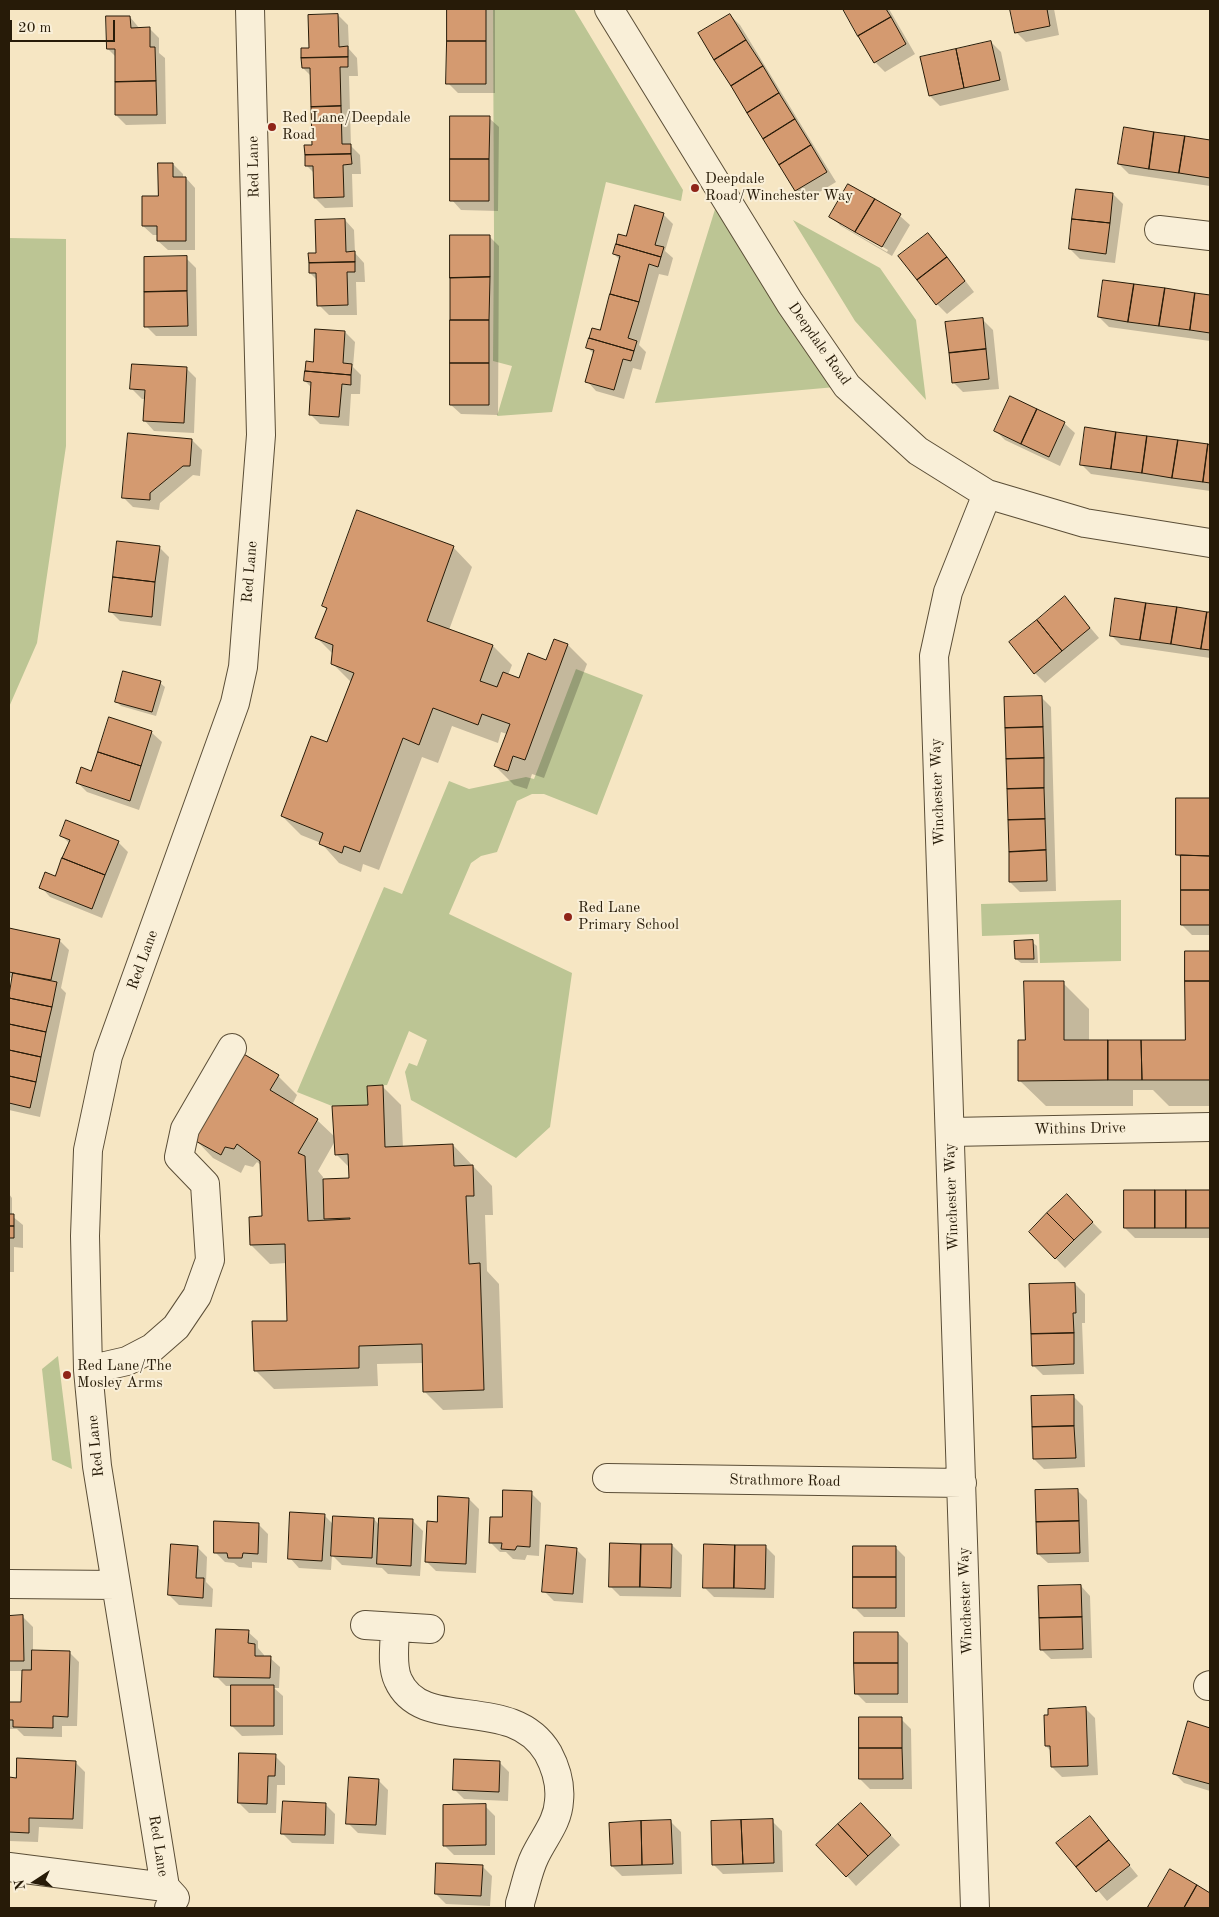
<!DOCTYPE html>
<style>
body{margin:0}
#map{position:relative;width:1219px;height:1917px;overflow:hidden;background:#f6e6c3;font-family:"Old Standard TT",serif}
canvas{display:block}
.frame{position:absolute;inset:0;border:10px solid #271b08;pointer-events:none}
.north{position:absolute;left:10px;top:1857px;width:50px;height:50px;-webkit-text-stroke:4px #f9efd8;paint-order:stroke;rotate:259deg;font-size:14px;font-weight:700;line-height:20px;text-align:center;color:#271b08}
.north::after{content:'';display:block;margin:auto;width:18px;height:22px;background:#271b08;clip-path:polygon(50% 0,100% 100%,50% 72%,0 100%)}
.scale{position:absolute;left:10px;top:20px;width:105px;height:22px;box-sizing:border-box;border:2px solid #271b08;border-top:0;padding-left:6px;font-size:15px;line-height:18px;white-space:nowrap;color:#271b08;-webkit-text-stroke:4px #f9efd8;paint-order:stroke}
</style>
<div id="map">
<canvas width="1219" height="1917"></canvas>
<div class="frame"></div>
<div class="north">N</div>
<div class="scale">20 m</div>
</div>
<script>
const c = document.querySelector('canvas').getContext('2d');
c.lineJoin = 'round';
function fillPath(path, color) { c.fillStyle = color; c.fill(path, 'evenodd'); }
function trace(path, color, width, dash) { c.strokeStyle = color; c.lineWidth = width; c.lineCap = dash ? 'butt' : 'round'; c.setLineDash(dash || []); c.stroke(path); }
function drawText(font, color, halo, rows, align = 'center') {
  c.font = font + ' "Old Standard TT",serif'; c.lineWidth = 4; c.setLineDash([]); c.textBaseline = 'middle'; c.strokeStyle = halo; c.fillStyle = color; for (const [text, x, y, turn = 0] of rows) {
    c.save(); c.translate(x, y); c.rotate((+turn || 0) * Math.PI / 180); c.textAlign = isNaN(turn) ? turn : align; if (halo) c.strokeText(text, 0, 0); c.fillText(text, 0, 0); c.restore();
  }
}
fillPath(new Path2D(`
 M493 9H574L683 190 681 201 606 182 552 412 497 416 512 366 493 361 494 232Z
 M721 190 847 386 655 403Z
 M793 220 880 268 916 320 926 400 855 321Z
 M9 238 66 239V446L37 643 9 707Z
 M576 669 643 695 597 815 544 794H532L517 801 497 852 481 856 471 863 449 914 572 973 550 1127 516 1158 411 1100 405 1072 409 1063 417 1066 427 1040 409 1031 387 1085 367 1086 368 1105 332 1106 297 1092 384 887 402 894 449 781 469 789 526 777 534 779Z
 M1121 900V961L1040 963 1039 934 982 936 981 904Z
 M58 1356 72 1469 52 1460 42 1369Z`), '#bcc594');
fillPath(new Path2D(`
 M448 9H495V93H458L448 83Z
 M844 9H889L915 54 885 72 875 62Z
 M1012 9H1054L1059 35 1026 42 1016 32Z
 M338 15 348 25 349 49 357 58 358 76H349L351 146 360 155 361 174H352L353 207 325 208 315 198 314 173 306 165 313 146 311 76 303 68 310 49Z
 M730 15 740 25 836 182 806 200 796 190 700 34Z
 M130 17 140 29 149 28 159 38V53L165 58 166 124 126 125 116 115V57L108 49Z
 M991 42 1001 52 1009 90 940 106 930 96Z
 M489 118 499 127 498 211 461 210 452 200Z
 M1125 128 1210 142V186L1129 174 1119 164Z
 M173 164 183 174V178H186L195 188V250H168L158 241V235H153L143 226 159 197Z
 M1113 194 1123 204 1115 263 1080 259 1070 249Z
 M663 214 673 224 665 251 673 258 668 276 659 274 639 345 646 352 641 370 633 368 624 399 596 391 587 381 594 354 588 348 600 332 620 260 614 254 627 238Z
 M831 216H900L910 225 892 256 841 226ZM841 222 888 250 887 252 841 225Z
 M345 220 354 230 355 253 364 263 365 282H356L357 315H329L319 305 318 281 310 273 317 254Z
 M927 235 937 244 974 292 947 314 937 304Z
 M489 236 499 246 498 415 461 414 451 405Z
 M186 258 196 268 197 336H156L146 326Z
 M1104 281 1210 296V341L1109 327 1099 317Z
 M983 320 993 330 999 389 963 392 953 382Z
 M345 332 355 342 353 367 361 375 360 394H351L349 426 320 424 310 414 312 388 305 381 315 363Z
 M186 368 196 378 194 433 154 431 145 421 146 399H142L132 389Z
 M1010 398 1065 424 1075 433 1060 466 1005 440 995 430Z
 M1086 429 1210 446V491L1091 474 1081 464Z
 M192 440 202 450 200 476 193 475 160 503 159 510 133 507 123 497Z
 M159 547 169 557 161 626 120 621 110 611Z
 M453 547 472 567 449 630 493 646 512 665 508 675 519 680 547 661 554 640 568 645 587 664 544 778 532 774 527 789 514 785 495 766 507 734 501 732 498 743 452 726 438 763 422 757 379 870 363 864 361 872 339 863 321 843 301 835 282 816 328 744 351 682 333 664 334 655 317 638 327 610 323 605Z
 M1065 598 1099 638 1045 683 1035 673Z
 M1116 600 1210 614V658L1121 645 1111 635Z
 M160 683 165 687 156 716 121 706 116 701Z
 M1041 697 1051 707 1056 891 1020 892 1010 882Z
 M110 718 152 733 162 742 139 810 87 792 77 782 92 772Z
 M1178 799H1210V935H1192L1182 925V859L1177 854Z
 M61 835 118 842 128 852 102 918 50 897 41 887 56 878 70 844Z
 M10 929 59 940 69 950 61 988 66 993 40 1117 9 1110V1000L13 980 9 976V938Z
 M1032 942 1037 946 1038 963H1021L1016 959Z
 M1186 952H1210V1106H1169L1153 1090H1133V1106H1046L1019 1080 1026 1042 1063 983 1089 1009V1041H1187Z
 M278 1076 297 1095 292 1105 317 1120 335 1137 369 1106 382 1086 401 1105 403 1148 453 1145 492 1186 493 1215H485L487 1271 499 1284 503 1408 443 1410 424 1391 423 1363 377 1364 378 1386 274 1389 255 1370 288 1322 287 1263 270 1264 251 1245 263 1218 262 1166 257 1162 253 1167 245 1165 241 1173 213 1158 194 1138ZM335 1141 336 1154 350 1168V1179L323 1181V1177L318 1171Z
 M1125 1192H1210V1238H1135L1125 1228Z
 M9 1194 12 1198V1216L23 1225V1248L14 1247V1272H10L9 1295Z
 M1067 1196 1102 1232 1065 1268 1030 1232Z
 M1075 1284 1085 1294V1323H1082L1084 1374 1043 1375 1033 1365Z
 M1073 1396 1083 1406 1085 1467 1044 1469 1034 1459Z
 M1077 1490 1087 1500 1089 1562 1048 1563 1038 1554Z
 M531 1493 541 1503 539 1556 527 1555 525 1560 513 1559 506 1552H500L490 1542 503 1518Z
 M469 1499 479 1509 476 1573 436 1571 426 1561 439 1523Z
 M324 1515 334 1525 374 1519 380 1526 413 1521 423 1531 420 1576 388 1574 382 1568 342 1565 332 1555 331 1570 299 1568 290 1558Z
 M258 1524 268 1534 267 1563 252 1562V1568L239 1567 234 1563 225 1562 215 1552Z
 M672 1545 682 1555 681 1597 620 1596 610 1586Z
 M765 1546 775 1556 774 1598 714 1597 704 1587Z
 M197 1547 207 1557 206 1582 213 1589 212 1607 179 1605 169 1595Z
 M895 1547 905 1557V1617H864L854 1607Z
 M576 1549 586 1559 583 1603 554 1601 544 1591Z
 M1081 1586 1090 1596 1092 1658 1051 1659 1041 1649Z
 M9 1617H23L33 1627V1651L69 1652 79 1662 77 1726H62V1737L24 1736 17 1729H9V1703H22L23 1671H9Z
 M248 1632 258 1641V1648L264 1655V1657L270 1658 280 1667 279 1688H274L283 1696V1735L242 1736 232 1726V1686H226L216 1676Z
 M898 1633 908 1643V1703H866L856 1693Z
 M1085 1708 1095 1718 1098 1775 1062 1777 1052 1767 1051 1751 1046 1746 1049 1716Z
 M901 1719 911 1729 912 1789H870L860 1779Z
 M1189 1723 1210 1729V1791L1184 1783 1174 1773Z
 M275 1756 285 1766V1785H277L276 1813H249L239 1803Z
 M75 1762 85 1772 83 1829 39 1827 38 1842 9 1841V1779H17Z
 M499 1762 509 1772 508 1801 464 1799 454 1789Z
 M378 1780 388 1790 386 1835 358 1833 348 1823Z
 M325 1804 335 1814 334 1844 292 1843 282 1833Z
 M485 1806 495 1816V1855H454L444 1845Z
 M871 1814 900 1845 856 1886 847 1876Z
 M1090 1817 1138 1876 1107 1901 1058 1843Z
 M772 1821 782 1831 783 1872 723 1874 713 1864Z
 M671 1822 681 1832 682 1874 622 1876 612 1866Z
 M482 1866 492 1876 490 1906 446 1904 436 1894Z
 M1170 1871 1210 1894V1908H1151L1150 1907Z`), '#0003');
const building = new Path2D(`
 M447 9H486V41H447Z
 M843 9H886L891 17 858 36Z
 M1010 9H1047L1050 26 1015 33Z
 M338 14 339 47 348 46V57L301 58V48H309L308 15Z
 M730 14 746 40 714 60 698 33Z
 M106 16H130L131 28 150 27V47H155L156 81 115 82V49H107Z
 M891 17 906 44 874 63 858 36Z
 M746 40 763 66 731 86 714 60Z
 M447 41H486V84H446Z
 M991 41 1000 80 964 88 956 49Z
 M956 49 964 88 929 96 920 57Z
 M348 57V67H340L341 106 311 107 310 68H302L301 58Z
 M763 66 779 93 747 113 731 86Z
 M156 81 157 115H115V82Z
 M779 93 795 119 763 139 747 113Z
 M341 106 342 144H351V154L305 155 304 145H312L311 107Z
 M450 116H490L489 159H450Z
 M795 119 811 145 779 165 763 139Z
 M1124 127 1154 132 1149 169 1118 164Z
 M1154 132 1185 136 1179 173 1149 169Z
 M1185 136 1210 140V178L1179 173Z
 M811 145 827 172 795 191 779 165Z
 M351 154 352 164 343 165 344 197 314 198 313 166H305V155Z
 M450 159H489V201H450Z
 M158 163H173V177H186V241H157V226H142V196H158Z
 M848 184 875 199 855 232 829 217Z
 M1076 189 1113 193 1110 223 1072 219Z
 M875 199 901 214 882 247 855 232Z
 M635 205 664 213 655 245 664 247 661 257 616 244 618 234 626 236Z
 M345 219 346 252 355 251V262L309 263 308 253H316L315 220Z
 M1072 219 1110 223 1106 254 1069 249Z
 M928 233 947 257 917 280 898 256Z
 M450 235H490V277L450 278Z
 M616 244 661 257 658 267 649 264 639 302 610 294 620 256 613 254Z
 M187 256V291L144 292V257Z
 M947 257 965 281 936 305 917 280Z
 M355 262V272H347L348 305 317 306 316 273H309V263Z
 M490 277 489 320H450V278Z
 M1103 280 1134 284 1128 322 1098 317Z
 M1134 284 1165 288 1159 326 1128 322Z
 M1165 288 1195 293 1190 330 1159 326Z
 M187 291 188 326 144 327V292Z
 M1195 293 1210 295V333L1190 330Z
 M610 294 639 302 628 338 637 341 634 351 589 338 592 328 600 330Z
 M983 318 986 349 949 353 945 322Z
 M450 320H489V363H450Z
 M315 329 345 331 343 363 352 364 351 375 305 371 306 361 313 362Z
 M589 338 634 351 631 361 623 359 614 390 585 382 594 350 586 348Z
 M986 349 989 379 952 383 949 353Z
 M450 363H489V405H450Z
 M132 364 187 367 184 423 143 421 145 390 130 389Z
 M305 371 351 375V385L342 384 339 417 309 415 311 382 304 381Z
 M1010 396 1037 409 1021 444 994 431Z
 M1037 409 1065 422 1049 457 1021 444Z
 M1085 427 1116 432 1111 469 1080 465Z
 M1116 432 1147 436 1142 473 1111 469Z
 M128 433 192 439 190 466H183L150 493V500L122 498Z
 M1147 436 1178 440 1172 478 1142 473Z
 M1178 440 1208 444 1203 482 1172 478Z
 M1208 444 1210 445V483L1203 482Z
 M357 510 454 546 427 621 493 645 480 681 497 687 503 672 519 678 528 653 546 660 554 639 568 644 525 760 513 756 508 771 494 766 510 724 482 714 478 725 433 708 419 745 403 738 360 852 344 846 342 853 319 844 323 833 281 816 311 736 327 742 354 673 331 664 333 645 315 638 327 608 322 606Z
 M117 541 160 546 155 582 113 577Z
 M113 577 155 582 152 617 109 612Z
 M1065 596 1090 628 1062 651 1037 620Z
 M1115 598 1146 603 1140 640 1110 636Z
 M1146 603 1177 607 1171 644 1140 640Z
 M1177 607 1207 612 1201 649 1171 644Z
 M1207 612H1210V650L1201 649Z
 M1037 620 1062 651 1034 674 1009 642Z
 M123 671 161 681 152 712 115 702Z
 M1042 696 1043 727 1005 728 1004 697Z
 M109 717 152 731 141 766 98 752Z
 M1043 727 1044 758 1006 759 1005 728Z
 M98 752 141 766 130 801 76 783 81 767 91 771Z
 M1044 758V788L1007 789 1006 759Z
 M1044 788 1045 819 1008 820 1007 789Z
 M1176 798H1210V856L1176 855Z
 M1045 819 1046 850 1009 852 1008 820Z
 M66 820 119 841 105 875 62 858 70 840 60 836Z
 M1046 850 1047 881 1009 882V852Z
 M1181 855 1210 856V890H1181Z
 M62 858 105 875 92 909 39 888 45 872 55 876Z
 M1181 890H1210V925H1181Z
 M9 928 60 939 51 980 9 972Z
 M1033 940 1034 959H1015L1014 941Z
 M1185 951H1210V981H1185Z
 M13 973 57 982 52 1007 9 998Z
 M1024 981H1064V1040H1108V1080L1018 1081V1040H1025Z
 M1185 981H1210V1080H1142L1141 1040H1185Z
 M9 998 52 1007 46 1032 9 1024Z
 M9 1024 46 1032 41 1057 9 1050Z
 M1108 1040H1141L1142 1080H1108Z
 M9 1050 41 1057 36 1082 9 1076Z
 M242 1053 279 1075 270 1090 318 1119 298 1153 305 1156 308 1221 350 1219V1218L324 1219 323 1179 349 1178 348 1154 335 1155 332 1106 368 1105 367 1086 383 1085 385 1147 453 1144 454 1166 473 1165 474 1196H466L469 1264 480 1263 484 1390 423 1392 422 1344 359 1346V1368L254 1371 252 1321H287L285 1244 250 1245 249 1217 262 1216 260 1161 237 1144 234 1149 225 1147 221 1155 192 1139Z
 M9 1076 36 1082 30 1108 9 1103Z
 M1124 1190H1155V1228H1124Z
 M1155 1190H1186V1228H1155Z
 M1186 1190H1210V1228H1186Z
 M1067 1194 1093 1222 1074 1240 1047 1213Z
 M1047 1213 1074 1240 1055 1259 1029 1232Z
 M9 1214H14V1226H9Z
 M9 1226H14V1238H9Z
 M1075 1283 1076 1313H1073L1074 1333 1031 1334 1029 1284Z
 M1074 1333V1364L1032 1366 1031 1334Z
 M1074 1395V1426L1032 1427 1031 1396Z
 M1074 1426 1076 1458 1033 1459 1032 1427Z
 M1078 1489 1079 1521 1036 1522 1035 1490Z
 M503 1490 532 1491 530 1547 517 1546 515 1550 501 1549 502 1543H489L490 1517H502Z
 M438 1496 469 1498 466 1564 425 1562 427 1521 437 1522Z
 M290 1512 325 1514 322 1561 288 1559Z
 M333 1516 374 1518 372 1558 331 1556Z
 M379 1518 413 1519 411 1566 377 1564Z
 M214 1521 259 1523 258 1554 243 1553 242 1558H228L227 1553H214Z
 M1079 1521 1080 1553 1037 1554 1036 1522Z
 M610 1543 641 1544 640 1587H609Z
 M171 1544 198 1546 196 1578H204L203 1598 168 1595Z
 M641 1544H672L671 1588 640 1587Z
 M704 1544 735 1545 734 1588H703Z
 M546 1545 577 1548 573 1594 542 1592Z
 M735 1545H766L765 1589 734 1588Z
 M853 1546H896V1577H853Z
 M853 1577H896V1608H853Z
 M1081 1585 1082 1617 1039 1618 1038 1586Z
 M23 1615 24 1661H9V1616Z
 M1082 1617 1083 1649 1040 1650 1039 1618Z
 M216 1629 249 1630 248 1643 255 1644V1656H271L270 1678 214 1677Z
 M854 1632H898V1663H854Z
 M32 1650 70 1651 68 1717 53 1716V1728L13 1727V1720H9V1702H21L22 1670H31Z
 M854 1663H898V1694H855Z
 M231 1685H274V1726H231Z
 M1086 1707 1088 1766 1051 1767 1050 1746H1045L1044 1715H1048V1709Z
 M859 1717H902V1748H859Z
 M1188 1721 1210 1728V1784L1173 1774Z
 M859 1748H902L903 1779H859Z
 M239 1753 276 1754 275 1776H268L267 1804 238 1803Z
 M17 1758 76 1761 73 1819 29 1818V1833L9 1832V1777L16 1778Z
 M454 1759 500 1761 499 1792 453 1790Z
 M349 1777 379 1779 376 1825 346 1824Z
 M283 1801 326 1803 325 1835 281 1834Z
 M861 1803 891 1835 868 1856 838 1824Z
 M486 1804V1845L443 1846V1805Z
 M1090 1816 1109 1840 1076 1867 1056 1843Z
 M773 1819 774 1863 743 1864 741 1820Z
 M671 1820 673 1864 642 1865 641 1821Z
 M741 1820 743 1864 712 1865 711 1821Z
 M641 1821 642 1865 611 1866 609 1823Z
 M838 1824 868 1856 846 1877 816 1845Z
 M1109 1840 1130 1865 1096 1892 1076 1867Z
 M436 1863 483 1865 481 1896 435 1894Z
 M1170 1869 1197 1885 1184 1908H1151L1148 1907Z
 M1197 1885 1210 1893V1908H1184Z`);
fillPath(building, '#d49a70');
trace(building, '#271b08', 1);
const minor = new Path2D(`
 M609 9 790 303 847 386 918 451 987 494 1085 523 1210 543
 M1159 230 1210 236
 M950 1132 1210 1127
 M88 1370 127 1361 152 1348 176 1327 197 1296 210 1260 205 1184 179 1157 185 1129 232 1048
 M607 1478 962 1483
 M9 1584 116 1585
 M365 1625 430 1629
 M395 1627C395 1643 391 1665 398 1680 422 1735 512 1692 548 1753 556 1768 561 1783 559 1801 558 1822 544 1837 535 1856 528 1870 525 1888 520 1903V1908
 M1208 1686 1210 1685
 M9 1867 165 1887
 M169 1908 175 1898 165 1887 97 1466 88 1370 85 1236 88 1150 108 1056 235 703 243 667 261 435 250 9
 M975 1908 934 656 948 592 987 494`);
trace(minor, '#5b4e37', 30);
trace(minor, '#f9efd8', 28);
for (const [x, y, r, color] of [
 [272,127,5,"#8f2418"],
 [695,188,5,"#8f2418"],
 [568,917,5,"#8f2418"],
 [67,1375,5,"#8f2418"]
]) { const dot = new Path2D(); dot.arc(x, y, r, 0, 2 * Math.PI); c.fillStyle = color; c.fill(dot); trace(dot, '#f9efd8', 2); }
drawText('15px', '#271b08', '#f9efd8', [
 ["Red Lane/Deepdale",282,118],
 ["Road",282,135],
 ["Deepdale",705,179],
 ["Road/Winchester Way",705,196],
 ["Red Lane",578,908],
 ["Primary School",578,925],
 ["Red Lane/The",77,1366],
 ["Mosley Arms",77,1383]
], 'left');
drawText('15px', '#271b08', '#f9efd8', [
 ["Red Lane",254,167,-91],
 ["Deepdale Road",819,344,55],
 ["Red Lane",250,572,-85],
 ["Winchester Way",938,792,-92],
 ["Red Lane",143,960,-70],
 ["Withins Drive",1080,1129,-1],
 ["Winchester Way",952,1197,-92],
 ["Red Lane",96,1446,-96],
 ["Strathmore Road",785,1481,1],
 ["Winchester Way",966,1601,-92],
 ["Red Lane",158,1846,81]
]);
</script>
